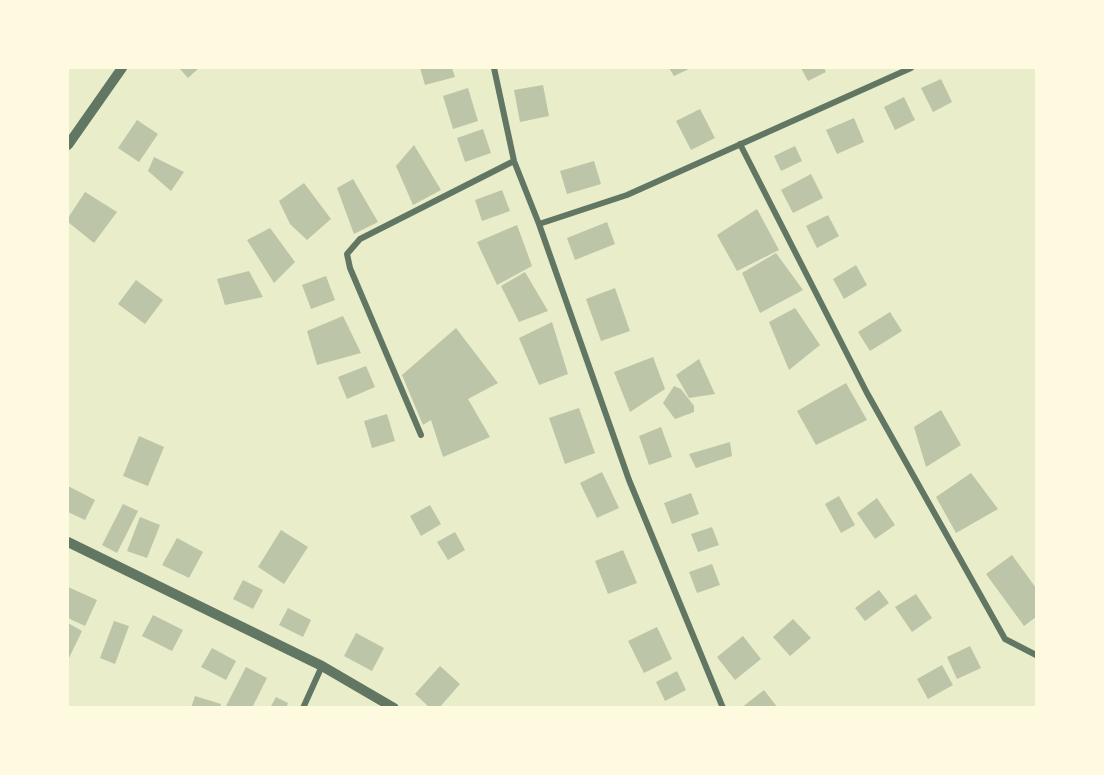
<!DOCTYPE html>
<style>
body{margin:0}
#map{position:relative;width:1104px;height:775px;overflow:hidden;background:#e9edc9;font-family:Inter,sans-serif}
canvas{display:block}
.frame{position:absolute;inset:0;border:69px solid #fefae0;pointer-events:none}
</style>
<div id="map">
<canvas width="1104" height="775"></canvas>
<div class="frame"></div>
</div>
<script>
const c = document.querySelector('canvas').getContext('2d');
c.lineJoin = 'round';
function fillPath(path, color) { c.fillStyle = color; c.fill(path, 'evenodd'); }
function trace(path, color, width, dash) { c.strokeStyle = color; c.lineWidth = width; c.lineCap = dash ? 'butt' : 'round'; c.setLineDash(dash || []); c.stroke(path); }
fillPath(new Path2D(`
 M179 68H199L188 78Z
 M420 68H452L455 77 425 85Z
 M669 68H691L674 76Z
 M801 68H824L826 72 808 81Z
 M941 79 952 102 933 112 921 88Z
 M543 85 549 116 520 122 514 90Z
 M468 88 478 121 453 129 443 96Z
 M904 97 915 120 895 130 884 107Z
 M700 109 715 138 691 150 676 121Z
 M854 118 864 142 837 154 826 130Z
 M137 120 158 134 139 162 118 148Z
 M483 129 491 153 465 162 457 138Z
 M414 145 441 190 413 205 396 166Z
 M795 146 802 161 781 171 774 156Z
 M154 157 184 172 171 191 148 171Z
 M594 161 601 184 567 194 560 171Z
 M811 174 823 198 793 213 781 190Z
 M353 179 378 222 354 234 337 188Z
 M304 183 331 219 307 240 290 224 279 201Z
 M502 190 510 211 482 221 475 200Z
 M85 192 117 212 94 243 68 222V218Z
 M757 209 779 250 737 271 717 235Z
 M828 215 839 236 817 248 806 226Z
 M607 222 615 244 575 260 567 238Z
 M517 225 532 266 497 285 477 242Z
 M270 228 295 262 274 283 247 240Z
 M776 253 803 290 760 313 742 273Z
 M856 265 867 285 844 299 833 279Z
 M249 271 263 297 225 305 217 279Z
 M525 272 548 311 519 322 501 286Z
 M326 276 335 300 311 309 302 285Z
 M136 280 163 300 145 324 118 304Z
 M615 288 630 331 601 341 586 299Z
 M795 308 820 345 789 370 769 322Z
 M890 312 902 331 870 351 858 332Z
 M343 316 361 353 317 365 307 331Z
 M552 322 568 374 539 385 519 338Z
 M456 328 498 383 468 399 490 437 443 457 431 420 423 425 402 375Z
 M653 357 665 389 630 412 614 372Z
 M699 359 715 394 689 398 676 375Z
 M366 366 375 387 347 399 338 377Z
 M846 383 867 420 816 445 797 411Z
 M674 386 681 389 694 406V412L675 419 663 403Z
 M579 408 595 453 565 464 549 418Z
 M941 410 961 445 926 467 914 427Z
 M387 414 395 441 372 448 364 421Z
 M661 427 672 457 649 465 639 436Z
 M139 436 164 447 148 486 123 476Z
 M730 442 732 456 696 468 689 454Z
 M602 472 619 508 597 518 580 483Z
 M971 473 998 509 956 533 936 497Z
 M68 486 95 500 85 520 68 512Z
 M691 493 699 514 672 524 664 503Z
 M839 496 855 525 841 533 825 504Z
 M877 498 895 525 875 539 857 513Z
 M123 504 138 511 117 553 102 545Z
 M430 505 441 524 421 536 410 516Z
 M140 517 160 525 147 558 127 551Z
 M712 527 719 545 698 552 691 534Z
 M281 530 308 547 284 584 258 567Z
 M455 532 465 550 448 560 437 542Z
 M177 538 203 552 189 578 162 565Z
 M623 550 637 583 608 594 595 561Z
 M1012 555 1036 588V617L1024 626 986 574Z
 M712 564 720 585 697 593 689 572Z
 M243 580 263 590 253 609 233 599Z
 M68 587 97 600 85 626 68 618Z
 M879 590 889 603 865 621 855 608Z
 M916 594 932 618 912 632 895 607Z
 M288 608 311 620 303 637 279 625Z
 M153 615 183 630 172 651 142 636Z
 M793 619 811 638 790 656 773 637Z
 M114 621 129 626 115 664 100 658Z
 M68 623 82 631 68 660Z
 M657 627 672 659 644 673 628 641Z
 M356 633 384 648 372 671 344 656Z
 M743 636 761 659 735 680 717 657Z
 M970 646 981 668 957 679 947 657Z
 M212 648 236 661 226 680 201 667Z
 M942 665 953 685 928 699 917 679Z
 M440 666 460 684 439 708H430L415 694Z
 M246 667 267 678 252 708H229L226 706Z
 M677 671 686 690 665 701 656 682Z
 M764 690 778 708H741Z
 M195 696 221 704 220 708H191Z
 M276 697 288 703 286 708H270Z`), '#bcc5a7');
trace(new Path2D(`
 M494 68 514 161 539 224 629 480 723 708
 M740 144 867 393 1005 639 1036 655
 M539 224 627 195 911 68
 M421 435 350 268 347 254 360 239 514 161
 M303 708 322 666`), '#617663', 6);
trace(new Path2D(`
 M68 145 122 68
 M68 542 322 666 394 708`), '#617663', 10);
</script>
